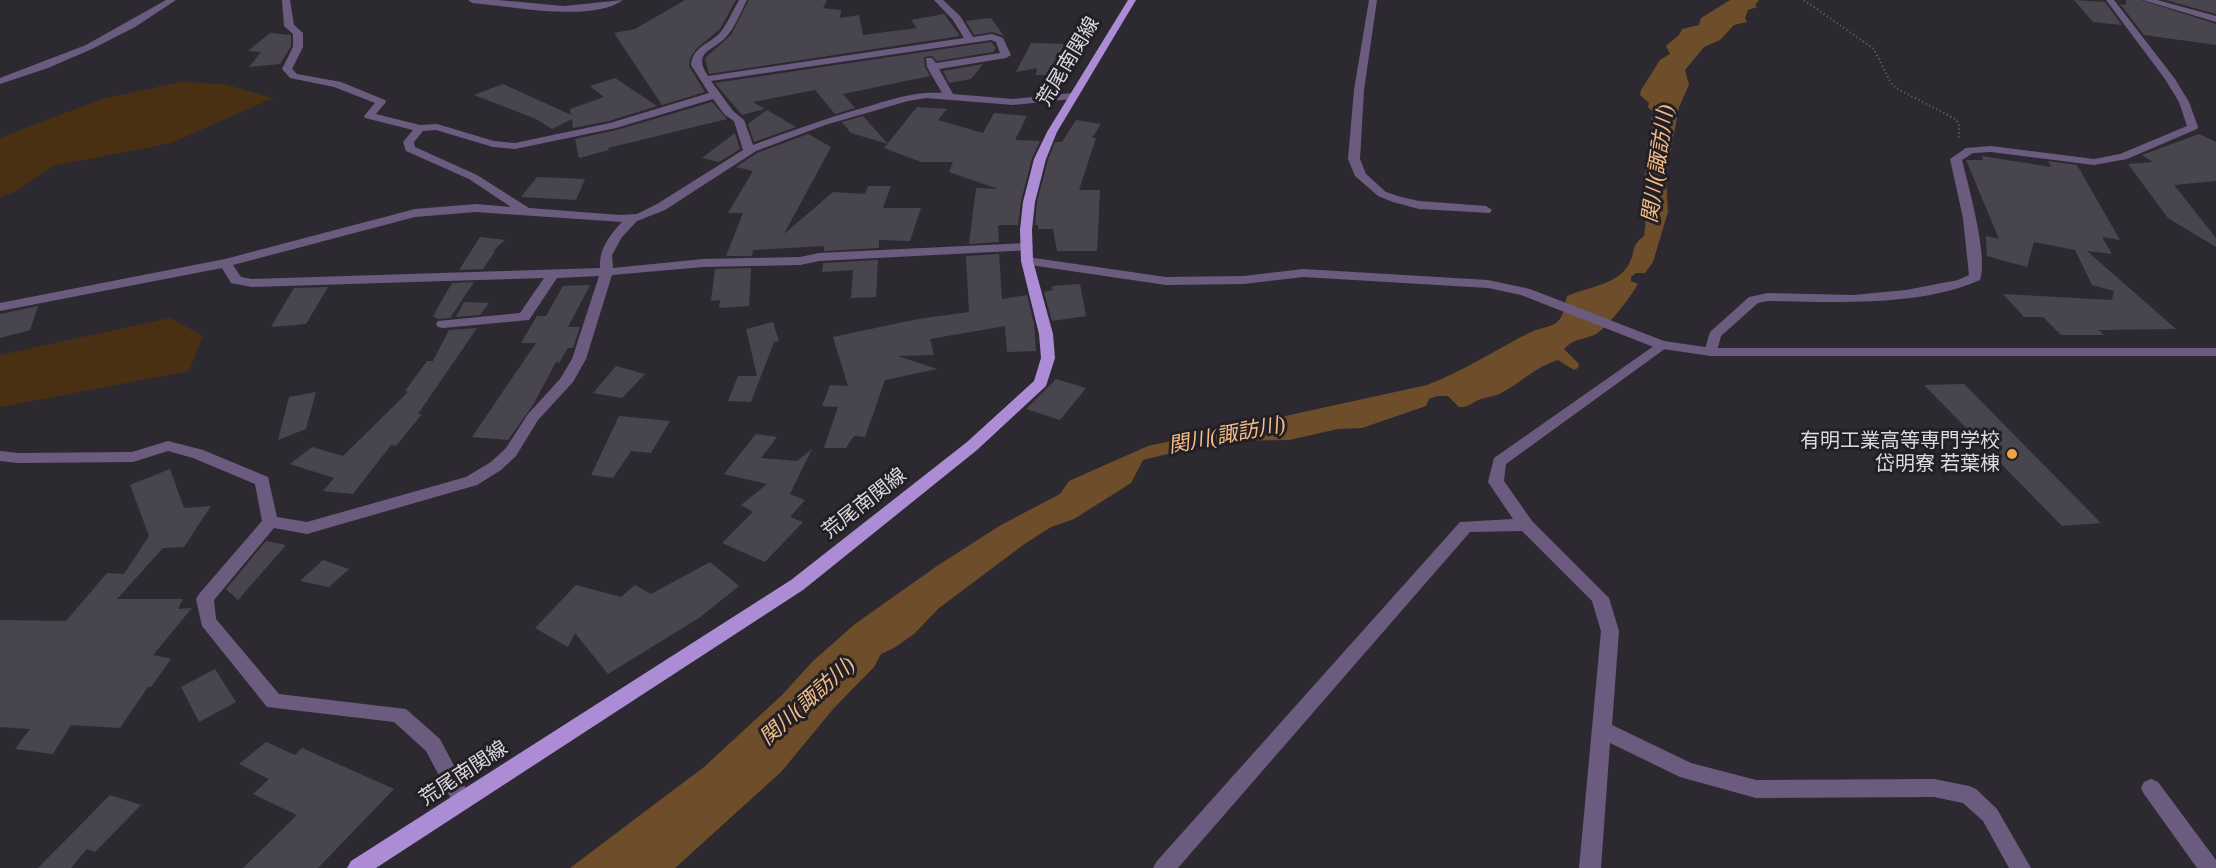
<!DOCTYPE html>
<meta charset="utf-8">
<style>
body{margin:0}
canvas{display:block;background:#2c2931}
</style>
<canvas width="2216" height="868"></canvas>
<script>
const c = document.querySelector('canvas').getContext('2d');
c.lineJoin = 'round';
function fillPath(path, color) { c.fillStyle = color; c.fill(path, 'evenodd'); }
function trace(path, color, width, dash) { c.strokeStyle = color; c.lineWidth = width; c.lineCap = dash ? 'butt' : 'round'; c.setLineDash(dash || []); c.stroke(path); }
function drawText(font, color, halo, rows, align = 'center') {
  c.font = font + ' "Times New Roman","Noto Sans JP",serif'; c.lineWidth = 6; c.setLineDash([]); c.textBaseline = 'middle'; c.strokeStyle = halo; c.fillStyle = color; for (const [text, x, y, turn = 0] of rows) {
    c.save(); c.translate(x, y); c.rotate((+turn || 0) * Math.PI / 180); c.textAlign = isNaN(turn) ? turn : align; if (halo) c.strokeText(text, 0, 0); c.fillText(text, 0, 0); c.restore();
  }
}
fillPath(new Path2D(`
 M181 82 224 84 273 98 171 143 53 166 14 192 0 197V138L102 99Z
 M170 318 203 336 189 371 0 407V355Z`), '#493013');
fillPath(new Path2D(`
 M1730 0H1759L1755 5 1757 7 1748 10 1745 18 1747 22 1734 25 1720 40 1704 47 1685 70 1689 85 1679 107 1666 177 1668 212 1653 262 1645 273H1636L1631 277V281L1638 284C1632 295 1605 331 1594 335 1580 341 1576 337 1564 349L1579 364 1578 368 1574 370 1558 360C1537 366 1523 381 1503 392 1495 397 1484 397 1476 401 1469 405 1468 407 1459 407L1448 396H1437L1429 399 1426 406 1362 428 1338 429 1289 440 1220 441 1143 460 1131 483 1074 519 1051 527 1023 545 939 608 914 634 894 648 881 654 874 667 834 708 781 772 675 868H570L704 767 782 695 813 661 855 624 937 566 1001 525 1060 494 1069 481 1148 446 1427 385C1464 371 1495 350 1531 332 1540 327 1554 328 1560 319 1564 313 1565 302 1567 296 1587 287 1618 285 1629 264 1636 251 1630 247 1644 236L1648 201 1644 177 1648 158 1647 143 1653 133 1651 118 1655 114 1648 107 1649 103 1640 95 1641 90 1660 60 1670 54 1666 46 1679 35 1682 29 1699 25 1701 18Z`), '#6e4e2a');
fillPath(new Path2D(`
 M685 0H736L720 29 696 49 690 58 689 66 705 92 662 105 614 33 635 29Z
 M749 0H827L823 8 841 10 840 18 859 15 863 35 917 28 911 20 944 14 960 36 709 74 705 58 731 35Z
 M2074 0 2105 2 2122 25 2093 22Z
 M2126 0H2141L2216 24V45L2144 35 2120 4 2126 5Z
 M2166 0H2216V14Z
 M991 18 1004 36 992 32 974 35 966 21Z
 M270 33 291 35V46L287 53 280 64 249 67 261 52 248 51Z
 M991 42 996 48 993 52 937 61 932 56 924 57 925 67 930 76 843 94 855 108 835 114 815 90 753 102 765 109 742 115 715 83Z
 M1031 43 1066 44 1067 75H1036L1037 68 1016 72Z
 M983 64 971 79 949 83 943 71Z
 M615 78 657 106 609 121 573 128 572 119 552 129 536 119 474 95 503 84 571 115 570 109 604 97 590 86Z
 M712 102 727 119 608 148 609 150 579 158 575 139 617 130Z
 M917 107 947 109 938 120 983 133 994 113 1027 116 1015 140 1040 141 1032 158 1021 201 1018 225H998L999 242 969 244 976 188 998 189 949 172 953 162H921L884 148Z
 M767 110 796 127 754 142 748 124Z
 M863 116 888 144 851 133 842 122Z
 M1076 120 1101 124 1092 138H1096L1079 190H1100L1097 251H1057L1053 229H1038V225H1035L1037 202 1048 160 1055 142H1062Z
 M735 133 740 149 719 162 702 158Z
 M808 134 831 147 784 234 833 192 865 194 868 186H891L883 208H921L910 241 879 240V248L824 251V246L753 250 752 256H726L743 213H728L753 171 736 167 757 153Z
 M2199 134 2216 142V181L2174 185 2216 238V247L2168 218 2128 164 2153 162 2142 155Z
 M1982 156 2051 167 2048 161 2077 165 2120 240 2102 237 2112 254 2087 251 2176 329 2099 330 2104 335H2061L2043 317H2024L2003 294 2112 300 2114 291 2092 285 2075 250 2034 242 2027 267 1987 256 1986 236 1999 239 1966 160H1983Z
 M537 177 585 179 576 200 521 197Z
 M480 237 505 240 493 251H495L483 269 459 270Z
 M999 254 1002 299 1027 295 1034 324 1036 351 1007 352 1005 326 930 339 934 355 898 356 937 369 885 380 865 437 854 436 846 448H824L838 407 822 406 830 385 848 386 833 337 918 319 969 312 966 256Z
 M878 260 876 297 851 298 853 270 822 272 823 263Z
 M751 268 749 306 719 308 720 300 711 301 715 269Z
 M474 282 450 318 438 319 433 316 452 283Z
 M1080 284 1086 316 1052 321 1044 292 1053 290 1052 286Z
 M590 285 568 327H580L573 348H568L559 363 556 362 533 405 508 440 472 437 536 343H521L537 316H546L563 286Z
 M328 287 306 324 271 327 294 288Z
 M464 302 489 303 480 315 456 317Z
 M38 306 30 330 0 338V314Z
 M773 322 779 341 774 342 751 402 728 401 738 376H757L746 329Z
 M477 328 418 414H422L396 446 391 445 353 494 323 491 334 478 290 464 312 447 343 456 408 392 405 391 427 361H433L449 330Z
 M616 366 645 374 622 398 593 393Z
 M1056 379 1086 388 1060 420 1026 409Z
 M1964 384 2101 523 2062 526 1924 385Z
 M316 392 306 429 278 440 289 397Z
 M619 416 670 421 651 453 631 451 613 478 591 475Z
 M756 434 777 437 761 458 797 461 812 449 790 494 805 500 790 517 803 522 765 562 722 543 753 512 741 505 767 484 724 474Z
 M170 469 184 508 211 506 184 547 163 548 117 599H183L178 609 192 608 153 655 171 659 151 687H148L120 728 71 725 53 754 15 749 30 729 0 727V620L66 621 107 573 124 574 149 536 130 485Z
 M266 541 286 545 238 600 226 589Z
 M323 560 349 569 329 587 300 581Z
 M710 562 739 586 699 618 608 674 575 633 568 647 535 628 576 585 621 597 635 585 651 594Z
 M215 669 236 702 199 722 181 687Z
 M266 742 295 755 302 748 394 789 318 868H243L297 815 253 794 269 779 239 764Z
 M110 795 141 805 95 852 87 849 71 868H38Z`), '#49454e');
trace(new Path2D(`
 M1804 0 1874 49 1891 83 1896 88 1955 119 1959 124V138`), '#6c6970', 2, [1, 3]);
fillPath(new Path2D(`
 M166 0H176L135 27 92 49 48 68 0 84V78L86 45Z
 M282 0H290L294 25 303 33V47L292 69 297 74 341 82 385 100 386 102 376 114 420 125 437 124 494 141 515 143 610 123 709 93 691 65C693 47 707 45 719 34 727 25 733 10 739 0H747C741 11 735 28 726 37 712 52 692 51 708 76L964 38 953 20 934 0H943L960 16 973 37 992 34 1003 38 1011 55 1006 58 939 69 953 94 1013 99 1072 93 1077 96 1072 99 1013 105 926 98 908 101 825 125 756 151 665 210 637 221 622 237 612 255 613 268 703 259 800 257 819 253 1027 243 1031 244 1033 247 1031 250 819 261 800 265 703 267 612 275 586 359 573 382 538 420 516 456 501 470 477 485 307 534 274 528 214 600 216 619 279 694 406 709 440 739 472 800 469 806 462 809 455 806 426 751 394 722 267 707 202 626 196 599 199 594 262 521 255 484 193 458 168 451 133 462 18 463 0 461V451L18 453 132 452 168 441 203 450 268 477 277 517 307 522 466 477 491 462 506 448 528 414 560 379 572 359 599 276 557 278 529 320 443 328 438 327 436 324 438 321 520 313 544 278 252 287 231 283 222 268 0 311V303L225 259 415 209 476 204 511 207 469 179 406 151 403 142 413 130 365 118 364 116 375 103 334 87 290 78 282 69 293 47V34L284 26ZM991 40 996 42 1000 53 936 63 932 58H926L927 67 942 93C915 91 892 99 866 107 827 118 790 131 753 145L744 120 733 111 711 81ZM713 99 725 115 734 121 743 150 657 204 637 214 620 215 529 208 477 175 415 147 414 142 423 131 436 130 493 147 515 149 616 128ZM476 212 622 222C609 236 599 249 600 268L252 279 241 277 233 265 415 217Z
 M468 0H498L564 6 623 0C591 23 510 6 472 3Z
 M1369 0H1377L1364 90 1360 159 1366 174 1386 192 1401 197 1419 201 1486 206 1492 210 1490 213 1419 209 1393 202 1378 196 1355 176 1348 159 1354 90Z
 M2106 0H2114L2175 79 2189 102 2198 127 2197 129 2127 159 2094 165 1991 152 1973 153 1962 160C1968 184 1989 259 1980 280 1920 307 1832 302 1768 301L1758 303 1721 336 1716 355H1706L1704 352 1710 332 1749 297 1768 293 1853 295 1906 290 1958 280 1969 275 1963 218 1950 159 1966 148 1991 146 2094 159 2120 154 2187 126 2179 102 2165 79Z
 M2143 0H2157L2216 16V22Z
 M1661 341 1666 342 1668 345 1666 348 1506 464 1504 481 1532 521 1609 598 1619 631 1612 725 1691 763 1756 780 1934 779 1969 786 1976 789 1997 809 2031 868H2009L1983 821 1963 803 1934 797 1756 798 1680 777 1610 743 1601 868H1579L1601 631 1592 601 1522 531 1470 532 1178 868H1153L1157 861 1460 522 1513 519 1488 482 1494 458Z
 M2151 779 2158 782 2216 860V868H2197L2144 794 2141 788 2144 782Z`), '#6b5c7f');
fillPath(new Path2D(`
 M1027 257 1166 277 1244 276 1303 269 1488 280 1530 289 1664 341 1711 348H2216V356H1711L1656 348 1521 295 1488 288 1303 277 1244 284 1166 285 1023 264 1021 261Z`), '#6b5c7f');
fillPath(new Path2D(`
 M1128 0H1136L1057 132 1046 159 1035 202 1032 230 1033 261 1053 334 1055 358 1046 386 977 450 803 590 376 868H347L351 861 791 580 967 442 1034 381 1041 358 1039 334 1021 261 1020 230 1023 202 1034 159 1047 132Z`), '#ac8cd4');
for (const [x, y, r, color] of [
 [2012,454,6,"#f3a442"]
]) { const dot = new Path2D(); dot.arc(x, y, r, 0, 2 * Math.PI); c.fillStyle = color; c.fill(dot); trace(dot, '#231f27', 2); }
drawText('20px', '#dcdadf', '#231f27', [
 ["荒尾南関線",1069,62,-59],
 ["荒尾南関線",865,504,-38],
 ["荒尾南関線",464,774,-33]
]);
drawText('20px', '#dcdadf', '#231f27', [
 ["有明工業高等専門学校",2000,442],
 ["岱明寮 若葉棟",2000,465]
], 'right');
drawText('italic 21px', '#f3bd83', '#231f27', [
 ["関川(諏訪川)",1659,164,-82],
 ["関川(諏訪川)",1227,436,-11],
 ["関川(諏訪川)",808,702,-42]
]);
</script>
